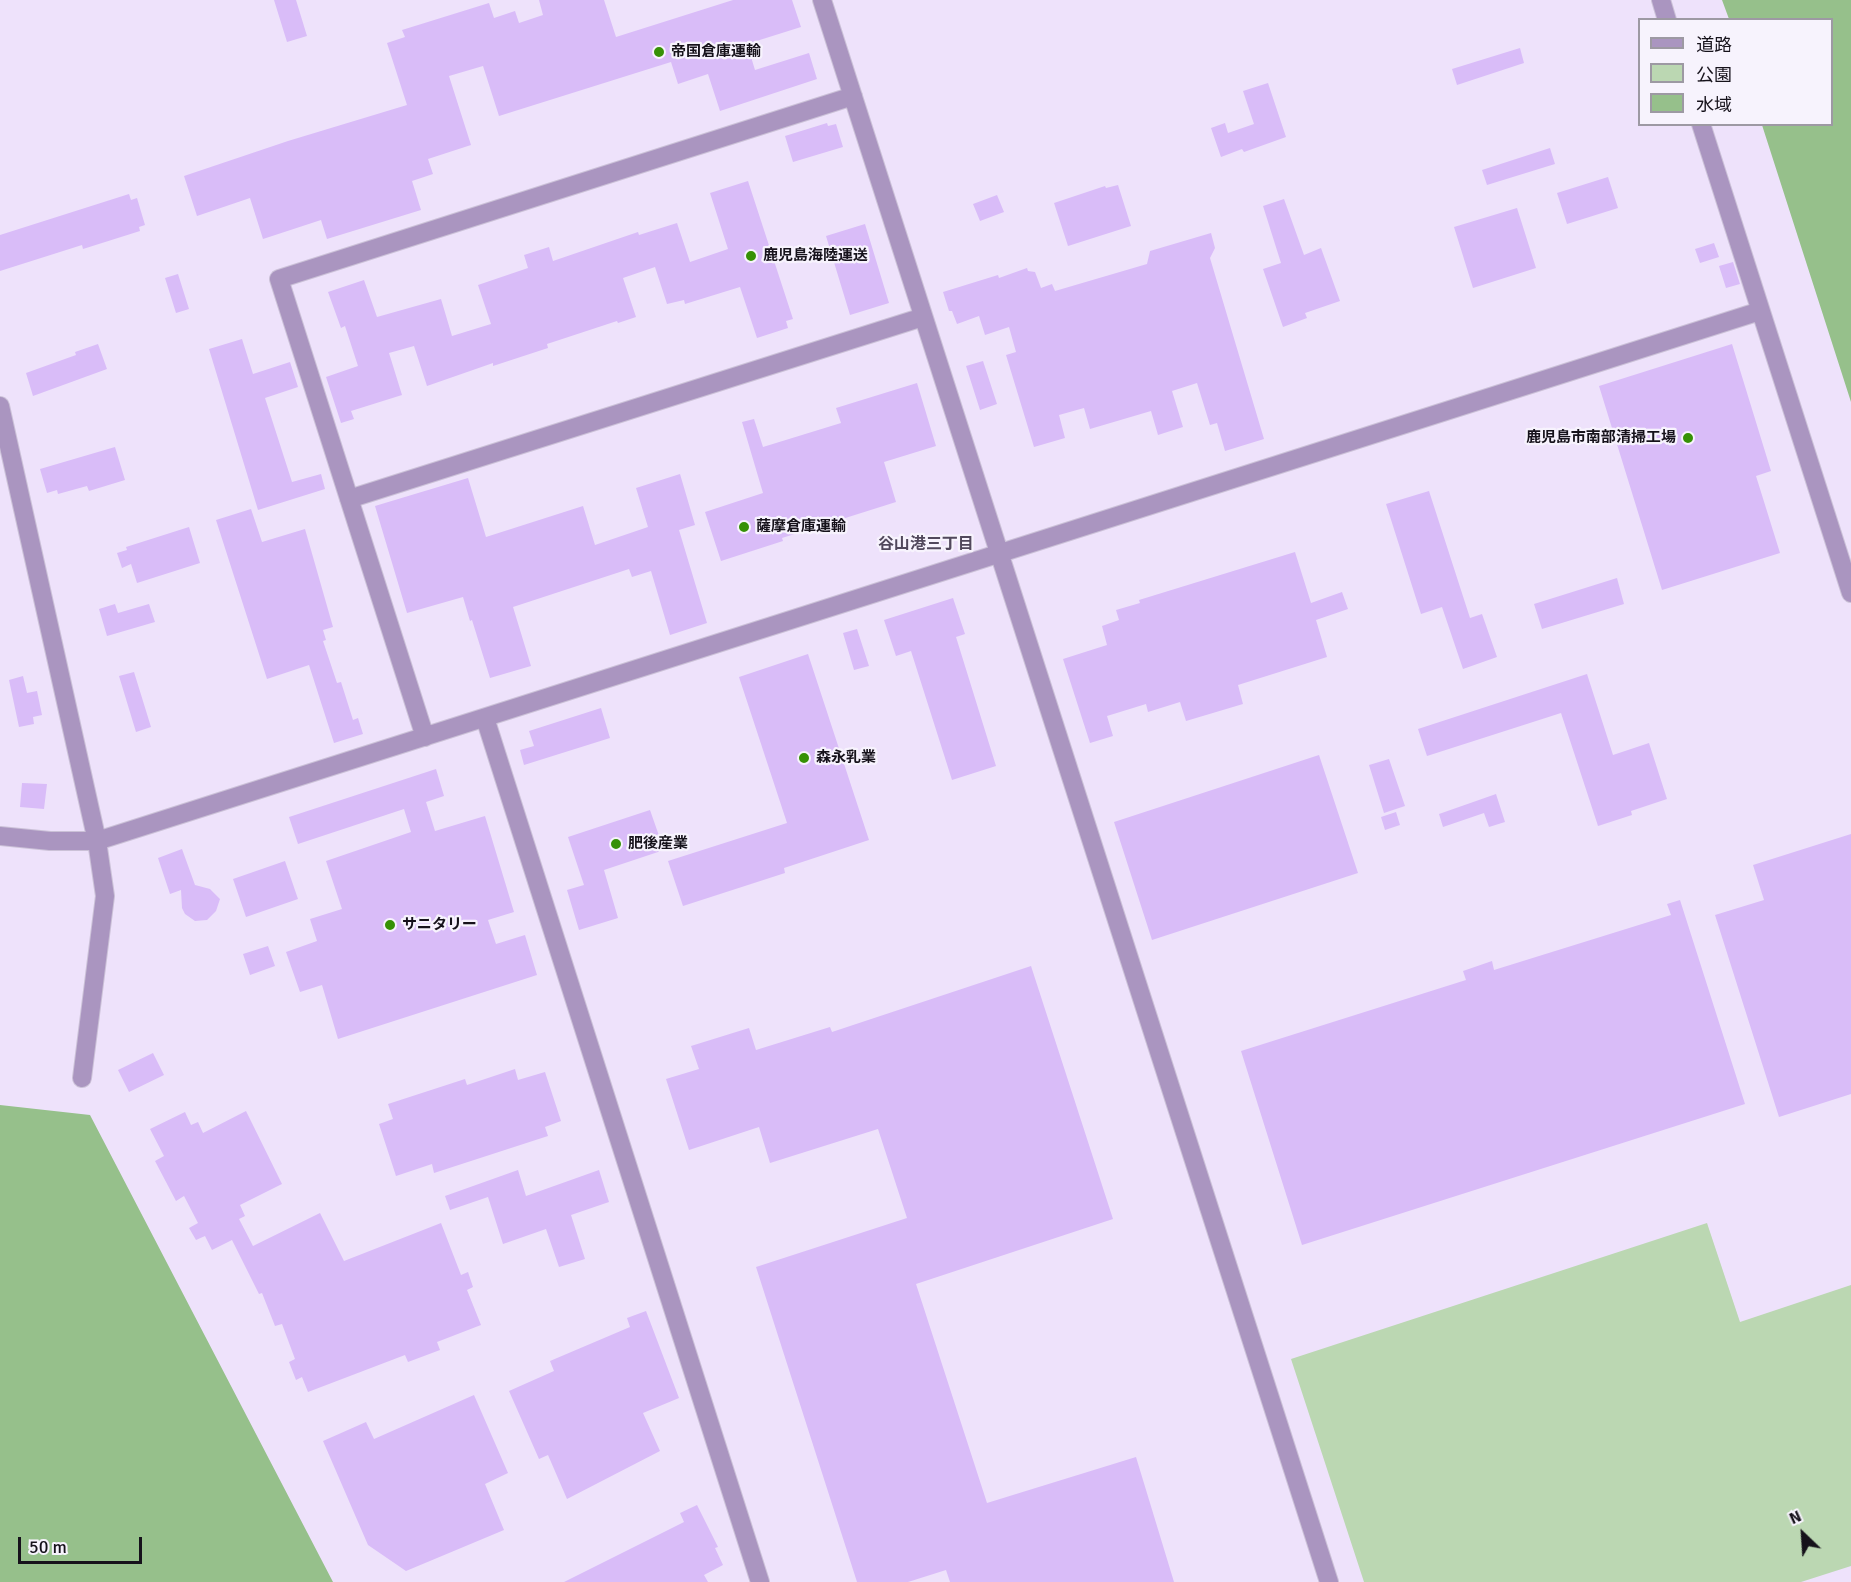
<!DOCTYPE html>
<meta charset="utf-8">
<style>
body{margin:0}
#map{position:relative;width:1851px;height:1582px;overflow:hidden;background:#eee2fb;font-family:Signika,"Noto Sans JP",sans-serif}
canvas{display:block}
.legend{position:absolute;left:1638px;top:18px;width:195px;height:108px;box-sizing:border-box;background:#f7f3fd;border:2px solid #9d99a3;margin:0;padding:8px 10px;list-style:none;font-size:18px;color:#16121b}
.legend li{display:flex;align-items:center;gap:12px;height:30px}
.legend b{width:30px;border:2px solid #9d99a3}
.north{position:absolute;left:1773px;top:1504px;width:60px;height:60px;-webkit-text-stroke:4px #f7f3fd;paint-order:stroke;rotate:335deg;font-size:16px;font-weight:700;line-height:24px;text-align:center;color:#16121b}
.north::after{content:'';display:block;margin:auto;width:21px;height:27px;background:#16121b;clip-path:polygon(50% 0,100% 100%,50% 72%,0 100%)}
.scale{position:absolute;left:18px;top:1537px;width:124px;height:27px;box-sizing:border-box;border:3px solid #16121b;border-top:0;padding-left:8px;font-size:18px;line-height:21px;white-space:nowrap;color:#16121b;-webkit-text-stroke:4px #f7f3fd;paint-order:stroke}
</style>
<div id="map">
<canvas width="1851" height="1582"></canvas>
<ul class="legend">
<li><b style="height:8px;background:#aa95c0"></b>道路</li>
<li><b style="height:16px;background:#bbd7b2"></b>公園</li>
<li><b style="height:16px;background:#96c08b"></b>水域</li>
</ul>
<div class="north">N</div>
<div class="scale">50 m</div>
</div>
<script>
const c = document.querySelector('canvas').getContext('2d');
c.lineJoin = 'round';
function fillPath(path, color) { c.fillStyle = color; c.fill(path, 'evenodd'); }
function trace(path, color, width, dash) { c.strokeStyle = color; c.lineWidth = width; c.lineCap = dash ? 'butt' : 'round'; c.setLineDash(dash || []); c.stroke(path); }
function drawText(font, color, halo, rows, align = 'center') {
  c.font = font + ' Signika,"Noto Sans JP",sans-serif'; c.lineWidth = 4.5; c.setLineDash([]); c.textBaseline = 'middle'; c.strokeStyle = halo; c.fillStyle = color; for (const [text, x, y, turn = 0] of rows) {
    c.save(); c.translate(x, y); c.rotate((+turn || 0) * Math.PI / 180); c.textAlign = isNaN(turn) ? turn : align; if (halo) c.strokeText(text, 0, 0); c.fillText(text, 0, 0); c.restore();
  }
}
fillPath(new Path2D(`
 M1707 1223 1740 1322 1851 1285V1566L1801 1582H1364L1291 1359Z`), '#bbd7b2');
fillPath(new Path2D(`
 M1722 0H1851V402L1762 125 1832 124V20L1729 19Z
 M0 1105 90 1115 333 1582H0Z`), '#96c08b');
fillPath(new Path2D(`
 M274 0H296L307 36 287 42Z
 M539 0H604L616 37 733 0H792L801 27 747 44 755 70 809 53 817 79 720 111 708 74 678 84 671 62 499 116 483 66 449 76 471 145 428 159 433 174 412 181 421 210 327 239 321 220 263 239 250 198 197 216 184 176 288 141 407 105 387 43 405 37 402 30 489 3 494 18 515 11 519 23 543 15Z
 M1520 48 1524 63 1457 85 1452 69Z
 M1268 83 1286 137 1244 152 1242 149 1221 157 1211 128 1225 123 1228 133 1254 124 1243 91Z
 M827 123 828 126 836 124 843 147 793 162 785 136Z
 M1550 148 1555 164 1487 185 1482 170Z
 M1608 177 1618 208 1567 224 1557 193Z
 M748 181 793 319 786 321 788 328 757 338 740 287 685 304 684 300 667 304 655 267 623 278 636 317 618 323 617 321 547 344 548 348 493 366V363L427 386 414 346 389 353 402 395 351 411 354 419 341 423 326 377 358 366 345 326 341 328 328 292 364 280 377 317 441 299 452 336 491 324 478 285 528 268 524 255 549 247 553 261 638 232 639 235 677 223 690 262 728 249 710 193Z
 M1118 185 1131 226 1068 246 1054 203 1105 186 1106 188Z
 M129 194 131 200 137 198 145 225 139 227 140 231 83 249 82 245 0 271V235Z
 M997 195 1004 212 980 221 973 204Z
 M1284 199 1304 255 1321 248 1340 301 1305 313 1307 318 1283 327 1263 269 1281 263 1263 206Z
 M1517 208 1536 268 1473 288 1454 227Z
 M865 224 889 303 850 315 826 236Z
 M1211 233 1215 248 1210 258 1264 439 1225 451 1217 423 1210 425 1197 383 1172 391 1183 427 1158 435 1151 411 1090 429 1084 408 1059 415 1065 438 1034 447 1006 355 1016 352 1009 327 985 335 979 316 957 324 952 311H949L943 292 998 275 999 278 1027 268 1028 271 1035 272 1041 288 1052 284 1055 291 1147 264 1150 251Z
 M1714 243 1719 257 1700 263 1695 249Z
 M1733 262 1740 284 1726 288 1719 266Z
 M178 274 189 309 176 313 165 278Z
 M242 339 253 374 290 362 298 387 265 398 292 482 321 474 325 489 258 510 209 349Z
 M98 344 107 369 33 396 26 373 76 355 75 352Z
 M1732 344 1771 471 1756 476 1780 553 1662 590 1599 386Z
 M983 361 997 404 980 410 966 366Z
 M917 383 936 446 884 462 896 502 782 538 783 541 721 561 705 512 763 493 742 422 754 419 763 447 841 423 836 408Z
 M115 447 125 480 89 491 87 486 58 494 57 490 47 493 40 469Z
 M680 474 695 525 679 530 707 623 670 635 651 571 632 577 629 569 513 607 531 666 490 678 472 620 470 621 463 597 407 613 375 506 468 478 486 537 583 506 595 545 648 527 636 488Z
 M1429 491 1470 618 1482 614 1497 657 1463 669 1442 607 1421 614 1386 504Z
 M251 509 262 542 305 529 333 627 323 630 326 640 323 641 337 683 341 682 353 720 358 718 363 734 334 743 309 665 267 679 216 520Z
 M189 527 200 563 137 583 131 564 122 568 117 553 127 550 126 547Z
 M1295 552 1311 603 1342 592 1348 609 1316 620 1327 657 1238 685 1243 704 1186 721 1180 702 1148 712 1146 704 1107 716 1113 736 1090 743 1063 659 1107 645 1102 626 1119 620 1116 610 1140 603 1139 600Z
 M1617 578 1624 604 1542 629 1534 604Z
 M953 598 965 634 956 637 996 766 952 780 911 651 896 656 884 620Z
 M115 604 118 613 149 604 155 622 107 636 99 609Z
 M857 629 869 666 854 670 843 633Z
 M808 654 869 840 784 868 785 873 683 906 668 861 787 823 739 677Z
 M134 672 151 727 136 732 119 676Z
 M1587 674 1613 755 1649 743 1667 799 1631 811 1632 815 1598 826 1561 713 1427 756 1418 729Z
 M23 676 27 693 37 691 42 715 33 717 34 724 19 727 9 680Z
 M601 708 610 738 524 765 520 750 534 746 529 731Z
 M1319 755 1358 873 1152 940 1114 822Z
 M1389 759 1405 806 1384 813 1369 765Z
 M436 769 444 796 426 802 435 831 485 816 514 912 488 920 496 944 525 935 537 975 338 1039 322 985 300 992 286 952 317 941 310 919 342 909 326 861 411 832 404 809 298 844 289 817Z
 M22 783 47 784 44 809 20 807Z
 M1496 794 1505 822 1489 827 1484 813 1443 827 1439 814Z
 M650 810 664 850 604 870 618 918 579 930 567 890 584 885 568 837Z
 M1396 812 1400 825 1385 830 1381 817Z
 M1851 834V1094L1779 1117 1715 915 1764 900 1753 865Z
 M182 849 195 885 210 889 220 899 216 911 207 920 195 921 185 914 182 908 181 890 170 894 158 858Z
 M285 861 298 899 246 917 233 879Z
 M1680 900 1745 1104 1302 1245 1241 1051 1466 980 1463 971 1492 961 1494 970 1671 915 1667 904Z
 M268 946 275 966 250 975 243 954Z
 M1031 966 1113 1219 916 1284 987 1503 1136 1457 1174 1582H950L946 1570 908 1582H857L756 1267 907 1218 878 1129 770 1163 759 1127 689 1150 666 1079 699 1069 691 1046 749 1028 756 1050 830 1027 832 1032Z
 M153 1053 164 1075 129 1092 118 1070Z
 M515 1069 518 1080 545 1072 561 1121 545 1127 548 1136 434 1173 432 1164 396 1176 379 1124 393 1119 388 1104 465 1079 467 1085Z
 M246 1111 282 1184 240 1205 245 1216 239 1219 253 1246 320 1213 344 1261 441 1223 461 1275 468 1272 473 1287 467 1290 481 1325 437 1342 440 1350 408 1362 405 1355 308 1392 302 1377 296 1380 289 1362 295 1359 282 1324 275 1326 262 1293 259 1294 232 1240 212 1250 205 1236 196 1240 189 1228 198 1223 184 1196 176 1201 155 1161 164 1156 150 1129 185 1112 191 1125 198 1122 203 1133Z
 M518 1170 526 1196 599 1170 609 1202 571 1215 585 1259 559 1267 546 1229 503 1244 488 1197 450 1210 445 1196Z
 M646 1311 679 1398 643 1413 660 1451 567 1499 548 1455 539 1459 509 1391 554 1371 550 1361 630 1327 627 1318Z
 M474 1395 508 1473 485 1484 504 1530 406 1571 368 1545 323 1441 366 1422 374 1439Z
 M697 1505 718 1547 715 1548 723 1565 704 1575 708 1582H564L684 1522 680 1513Z`), '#d9bcf8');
const minor = new Path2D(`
 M822 0 1329 1582
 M1661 0 1667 20
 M1701 124 1851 593
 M0 406 97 841 105 896 82 1078
 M349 499 923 317
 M485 718 760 1582
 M425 737 279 279 853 96
 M0 836 50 841H97L1760 311`);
trace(minor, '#cbc1d7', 20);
trace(minor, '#aa95c0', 18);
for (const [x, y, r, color] of [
 [659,52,6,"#369106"],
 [751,256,6,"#369106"],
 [1688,438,6,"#369106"],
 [744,527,6,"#369106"],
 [804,758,6,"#369106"],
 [616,844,6,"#369106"],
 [390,925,6,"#369106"]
]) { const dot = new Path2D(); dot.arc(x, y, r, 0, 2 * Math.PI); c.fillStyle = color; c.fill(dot); trace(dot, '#f7f3fd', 2); }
drawText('bold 15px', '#16121b', '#f7f3fd', [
 ["帝国倉庫運輸",671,52],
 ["鹿児島海陸運送",763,256],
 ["鹿児島市南部清掃工場",1676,438,"right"],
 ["薩摩倉庫運輸",756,527],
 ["森永乳業",816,758],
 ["肥後産業",628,844],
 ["サニタリー",402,925]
], 'left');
drawText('bold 16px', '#51485c', '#f7f3fd', [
 ["谷山港三丁目",926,545]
]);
</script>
